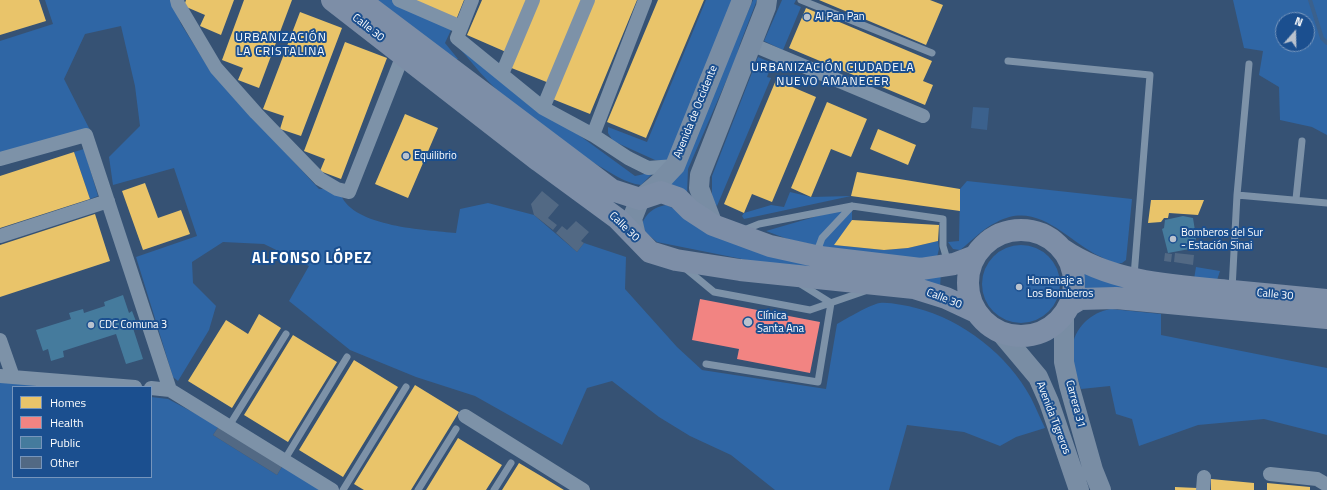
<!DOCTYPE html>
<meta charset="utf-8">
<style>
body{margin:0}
#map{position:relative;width:1327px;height:490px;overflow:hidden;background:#365274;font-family:"Titillium Web",sans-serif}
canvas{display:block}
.legend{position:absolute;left:12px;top:386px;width:140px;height:92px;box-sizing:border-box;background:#1b4f8f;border:1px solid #7695bc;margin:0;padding:5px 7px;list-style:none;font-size:12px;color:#fff}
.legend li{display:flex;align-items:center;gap:8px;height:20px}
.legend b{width:20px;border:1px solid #7695bc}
.north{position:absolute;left:1275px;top:12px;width:40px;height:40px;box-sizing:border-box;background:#1b4f8f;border:1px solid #7695bc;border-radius:50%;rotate:20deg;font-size:11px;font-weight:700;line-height:16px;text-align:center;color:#fff}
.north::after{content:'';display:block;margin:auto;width:14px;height:18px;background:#b9c2ce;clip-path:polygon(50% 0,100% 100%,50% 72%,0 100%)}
</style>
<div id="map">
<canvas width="1327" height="490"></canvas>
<ul class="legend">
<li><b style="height:11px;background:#e9c46a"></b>Homes</li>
<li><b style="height:11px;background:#f28482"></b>Health</li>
<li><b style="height:11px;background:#457b9d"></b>Public</li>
<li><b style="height:11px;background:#526984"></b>Other</li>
</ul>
<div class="north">N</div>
</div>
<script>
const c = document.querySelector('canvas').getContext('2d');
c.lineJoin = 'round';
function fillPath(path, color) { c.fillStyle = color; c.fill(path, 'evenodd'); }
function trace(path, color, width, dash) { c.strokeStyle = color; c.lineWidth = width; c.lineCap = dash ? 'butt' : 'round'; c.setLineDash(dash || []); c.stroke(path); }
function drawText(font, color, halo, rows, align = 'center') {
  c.font = font + ' "Titillium Web",sans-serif'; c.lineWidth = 4; c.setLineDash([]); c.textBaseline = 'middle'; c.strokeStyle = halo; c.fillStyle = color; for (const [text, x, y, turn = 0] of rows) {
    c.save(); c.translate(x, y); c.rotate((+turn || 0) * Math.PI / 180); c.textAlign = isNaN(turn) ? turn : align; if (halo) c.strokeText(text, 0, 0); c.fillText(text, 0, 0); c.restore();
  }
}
fillPath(new Path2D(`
 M45 0H171L181 24 211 72 319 189H324L341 195C354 227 426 230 456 233L460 209 488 203 534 215 577 252 584 243 626 257 625 289 677 347 702 370 826 389 837 324C846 319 871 304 880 303 889 302 908 306 916 308 963 320 1008 355 1031 398 1036 408 1040 418 1045 428L1016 437 1000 446 964 432 907 425 889 490H775L731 455 690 436 659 417 612 381 587 388 562 445 475 396 416 377 350 350 289 301 309 266 264 244 223 242 192 262 193 283 216 306 209 330 178 381 173 377 136 257 197 236 174 168 113 185 109 157 140 126 135 86 121 26 85 34 64 79 90 130 0 154V41L53 24Z
 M376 0H393L451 30 445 43 458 59 455 60Z
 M706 0H736L674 157 664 161 655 160 613 141 608 133V127L647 142Z
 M753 0H757L740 44 736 58 688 169 687 195 666 186 682 167Z
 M782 0H796L794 4 801 7 783 50 764 41Z
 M1233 0H1327V135L1312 127 1280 120 1279 87 1259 75 1263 51 1244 48ZM1283 20H1307V44H1283Z
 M457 46 635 176 654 172 641 185C625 183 613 174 599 166 560 143 519 114 488 81 477 70 468 57 457 46Z
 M758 57 772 63 767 77 771 78 717 206 712 199V176Z
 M84 149 98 196 90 199 74 152Z
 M967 181 1132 199 1126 260 1122 263C1114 265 1106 259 1099 256 1066 240 1038 200 997 222 982 229 972 241 960 250L953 249 948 242 959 241 960 189Z
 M790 192 811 197 851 196 744 219 742 216 744 213 771 205 784 207Z
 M666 205 675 209 689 219 941 271 940 288 762 263 657 242 646 233 642 224C646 213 654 207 666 205Z
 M852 206V220L835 245 884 250 908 248 938 241 939 249 937 257 907 263 801 244 766 231Z
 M982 284a39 39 0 1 1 78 0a39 39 0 1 1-78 0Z
 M1196 267 1220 271 1217 280 1194 279Z
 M1082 269 1214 297 1080 291 1084 282Z
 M1111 309 1161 314V335L1327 368V435L1264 419 1198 425 1139 446 1132 419 1116 414 1110 386 1081 389C1077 377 1071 362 1072 349 1074 328 1091 312 1111 309Z
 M0 382 55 387H13V477H151V397L168 399 219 426 213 435 277 475 283 465 320 490H0Z`), '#2f66a5');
fillPath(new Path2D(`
 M973 107 989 108 987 130 971 128Z`), '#3b618d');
fillPath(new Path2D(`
 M0 0H39L46 21 0 35Z
 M186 0H234L221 35 200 26 205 15 184 6Z
 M244 0H292L259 88 238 80 243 68 222 60Z
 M408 0H464L456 20Z
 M482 0H528L506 52 467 35Z
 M537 0H583L549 83 509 67Z
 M591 0H637L590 114 550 98Z
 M658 0H704L646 138 607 122Z
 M819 0H930L943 5 926 45Z
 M806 8 932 61 923 81 933 85 925 105 789 48Z
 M300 12 342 28 301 136 280 129 284 116 263 109Z
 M345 42 387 58 341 179 320 171 325 159 304 151Z
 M776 80 816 97 772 202 752 194 744 213 724 204Z
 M827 102 867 119 851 157 831 149 811 197 791 188Z
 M405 114 438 128 408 198 375 184Z
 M878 129 916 145 908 165 870 149Z
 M74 152 90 199 0 228V176Z
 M857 172 960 189V211L851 196Z
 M145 183 158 218 181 210 190 234 143 250 122 191Z
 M1151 200H1204L1198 215 1169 213 1168 218H1164L1161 222 1148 223Z
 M95 214 110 261 0 297V245Z
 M852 220 939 225 938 241 908 248 884 250 834 245Z
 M259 314 281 328 232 408 188 381 226 320 248 334Z
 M293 335 337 362 288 442 244 415Z
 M354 360 398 387 343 477 299 450Z
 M415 385 459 412 411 490H364L354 484Z
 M458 438 502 465 486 490H426Z
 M519 463 541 476 564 490H502Z
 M1211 479 1254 483V490H1211Z
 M1267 483 1310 487V490H1267Z
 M1175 487 1197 488V490H1175Z`), '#e9c46a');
fillPath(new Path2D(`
 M700 299 820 322 810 373 737 359 739 349 692 340Z`), '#f28482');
fillPath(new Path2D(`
 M1183 216 1193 218 1196 237 1195 248 1168 253 1162 229 1164 228 1165 220Z
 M123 295 129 313 132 311 137 324 132 325 143 359 126 364 116 334 63 351 64 357 51 361 48 349 43 351 36 330 71 319 69 313 83 309 84 313 105 306 104 302Z`), '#457b9d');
trace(new Path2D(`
 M1310 0 1322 38 1327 43`), '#3b618d', 4);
fillPath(new Path2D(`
 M542 191 559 205 548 218 557 225 553 230 534 215 531 204Z
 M576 221 589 232 581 241 584 243 577 252 556 233 562 226 567 230Z
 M1165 253 1172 254 1171 262 1164 261Z
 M1175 253 1194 255 1193 265 1174 262Z
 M219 426 283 465 277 475 213 435Z`), '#526984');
trace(new Path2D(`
 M801 0 932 53
 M1008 61 1150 75 1134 276
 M1237 195 1327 203
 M1296 199 1302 141
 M744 230 759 224 852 206 943 219V246L948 263
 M823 253 819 246 822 238 852 206
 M685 268 714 292 810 310 865 291
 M1232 289 1237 195 1249 64
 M706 364 818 382 831 303 799 283
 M229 426 286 334
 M285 459 347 357
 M343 490 406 387
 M418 490 456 429
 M494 490 511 463`), '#7d92a8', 7);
trace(new Path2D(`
 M177 0 178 4 216 68 256 113 320 179 337 189 349 192 403 55
 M399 0 461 27
 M472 0 457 38 543 108 593 135 628 158 648 168 675 166
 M751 44 923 116
 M502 74 533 0
 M543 108 588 0
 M593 135 645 0
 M0 159 86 135 170 390
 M0 236 108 201
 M0 340 13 377
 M0 376 135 387
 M151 388 170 390 332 490
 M465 416 583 490
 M1270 474 1317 479 1327 485
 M1203 490 1204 477`), '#7d92a8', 14);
trace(new Path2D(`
 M713 225 699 188 700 175 766 7 767 0
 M636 236 632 219 640 199 659 183 675 166 742 0
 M1064 315V362L1069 385 1093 470 1101 490
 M1001 333 1038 377 1049 402 1079 490`), '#798da4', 20);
trace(new Path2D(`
 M332 0 539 161 618 219 650 252 676 260 740 270 914 288 946 298 976 312
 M360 0 612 190 640 199 661 192 678 198 690 210 713 225 770 246 820 257 921 269 954 264 975 256
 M968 283a53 53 0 1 1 106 0a53 53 0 1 1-106 0Z
 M1062 249C1111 283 1175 286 1232 291 1264 294 1295 297 1327 300
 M1070 305 1080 299 1116 298 1327 318`), '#7d8ea7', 22);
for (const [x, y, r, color] of [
 [807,17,4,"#b9c2ce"],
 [406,156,4,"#b9c2ce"],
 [1173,239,4,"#b9c2ce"],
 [1019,287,4,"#b9c2ce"],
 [748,322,5,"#b9c2ce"],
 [91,325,4,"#b9c2ce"]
]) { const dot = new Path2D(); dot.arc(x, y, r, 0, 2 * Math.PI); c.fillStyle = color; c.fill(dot); trace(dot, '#1b4f8f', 1.5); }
drawText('11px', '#fff', '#1b4f8f', [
 ["Al Pan Pan",815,17],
 ["Equilibrio",414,156],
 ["Bomberos del Sur",1181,233],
 ["- Estación Sinai",1181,246],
 ["Homenaje a",1027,281],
 ["Los Bomberos",1027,294],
 ["Clínica",757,316],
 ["Santa Ana",757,329],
 ["CDC Comuna 3",99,325]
], 'left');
drawText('11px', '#fff', '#1b4f8f', [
 ["Calle 30",368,28,38],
 ["Avenida de Occidente",696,112,-68],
 ["Calle 30",624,227,44],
 ["Calle 30",1275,295,5],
 ["Calle 30",944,299,21],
 ["Carrera 31",1075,404,75],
 ["Avenida Tigreros",1053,418,69]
]);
c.letterSpacing = '1px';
drawText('12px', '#fff', '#1b4f8f', [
 ["URBANIZACIÓN",281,38],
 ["LA CRISTALINA",281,52],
 ["URBANIZACIÓN CIUDADELA",833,68],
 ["NUEVO AMANECER",833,82]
]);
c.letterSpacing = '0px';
c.letterSpacing = '1px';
drawText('bold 15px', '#fff', '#1b4f8f', [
 ["ALFONSO LÓPEZ",312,259]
]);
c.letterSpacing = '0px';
</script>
